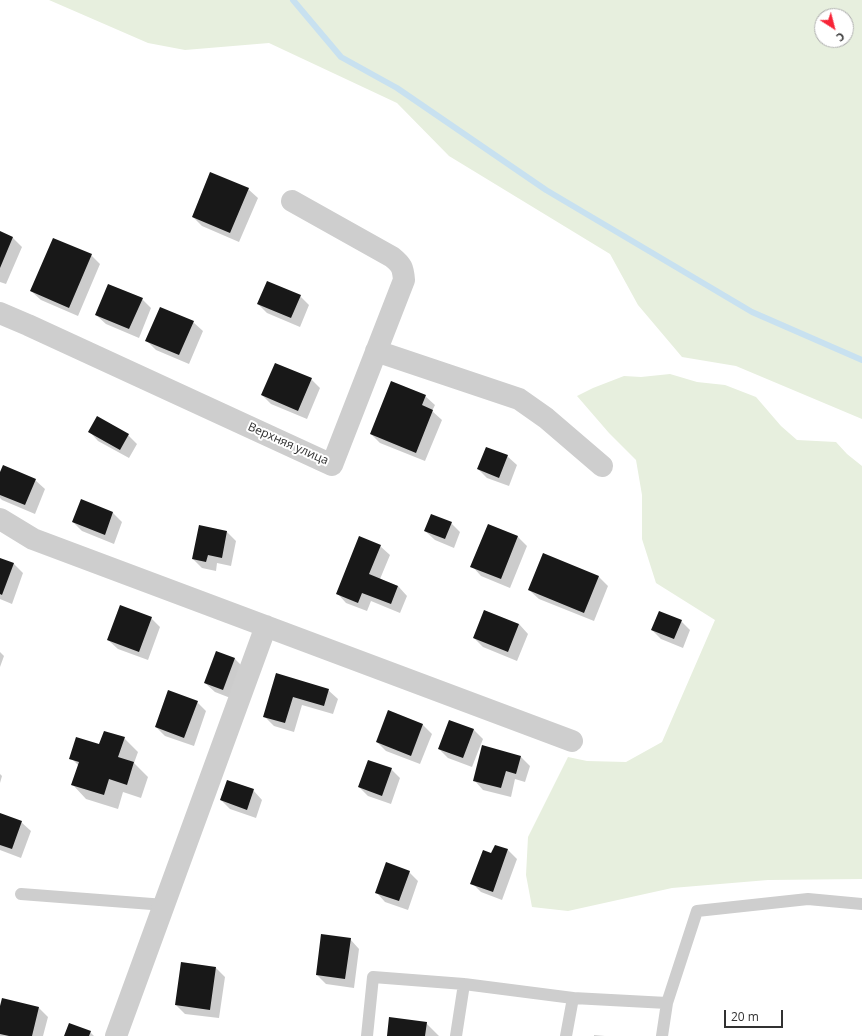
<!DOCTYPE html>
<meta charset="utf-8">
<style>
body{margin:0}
#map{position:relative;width:862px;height:1036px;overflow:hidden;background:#fff;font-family:"Open Sans",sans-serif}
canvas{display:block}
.north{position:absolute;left:814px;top:8px;width:40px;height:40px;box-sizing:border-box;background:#fff;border:1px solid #adadad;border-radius:50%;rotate:144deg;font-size:11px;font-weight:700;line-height:16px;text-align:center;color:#313131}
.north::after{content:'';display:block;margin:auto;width:14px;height:18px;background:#f72437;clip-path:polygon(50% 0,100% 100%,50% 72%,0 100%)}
.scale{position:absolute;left:724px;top:1010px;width:59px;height:18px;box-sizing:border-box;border:2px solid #313131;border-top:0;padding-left:5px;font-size:12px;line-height:14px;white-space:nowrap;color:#313131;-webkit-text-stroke:3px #fff;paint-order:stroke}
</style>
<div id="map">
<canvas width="862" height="1036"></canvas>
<div class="north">С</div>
<div class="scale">20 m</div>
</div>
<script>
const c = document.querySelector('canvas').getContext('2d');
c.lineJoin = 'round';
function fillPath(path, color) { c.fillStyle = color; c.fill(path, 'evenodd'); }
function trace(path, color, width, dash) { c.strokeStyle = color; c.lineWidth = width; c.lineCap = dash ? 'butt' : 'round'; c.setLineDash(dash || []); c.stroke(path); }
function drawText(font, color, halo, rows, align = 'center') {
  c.font = font + ' "Open Sans",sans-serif'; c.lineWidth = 4; c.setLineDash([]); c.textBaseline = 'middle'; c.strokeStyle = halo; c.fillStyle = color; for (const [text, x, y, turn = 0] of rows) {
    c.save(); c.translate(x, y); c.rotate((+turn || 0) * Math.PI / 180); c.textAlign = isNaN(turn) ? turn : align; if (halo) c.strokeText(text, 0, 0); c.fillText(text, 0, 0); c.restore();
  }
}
fillPath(new Path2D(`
 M49 0H862V419L736 366 682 357 638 305 610 254 449 156 397 103 269 43 185 50 148 43ZM822 16H846V40H822Z
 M670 374 697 382 725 385 756 397 781 426 797 440 836 442 847 454 862 466V879L768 880 672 888 568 911 532 907 526 875 528 837 568 757 587 761 626 762 662 742 715 620 656 583 642 539V495L636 460 609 433 577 396 593 388 624 376 641 377Z`), '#e7efde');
fillPath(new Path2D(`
 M248 189 258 198 239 242 202 226 193 217Z
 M0 232 13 238 22 247 6 284 0 282Z
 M91 255 100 264 78 316 41 300 31 291Z
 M300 296 309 305 300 327 267 313 258 304Z
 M142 299 151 308 139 338 106 324 96 315Z
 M193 322 203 331 189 364 156 350 147 341Z
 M311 379 320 388 307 419 271 404 262 395Z
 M425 396 435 405 432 411 442 420 425 461 380 443 371 434Z
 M89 431 128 435 137 444 129 458 98 441Z
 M507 456 517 465 509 486 487 478 478 469Z
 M0 475 35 480 45 489 35 514 2 500 0 498Z
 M81 501 113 513 122 522 114 544 82 531 73 522Z
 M451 523 460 532 454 548 435 540 425 531Z
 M488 525 518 537 527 546 510 588 481 576 472 566Z
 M200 526 227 532 236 541 231 566 217 563 216 571 202 568 193 559Z
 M380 546 390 555 380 579 398 586 407 596 400 613 371 601 367 611 346 603 337 593Z
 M0 559 14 564 23 573 12 604 0 599Z
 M599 577 608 586 594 621 539 599 529 590Z
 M151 618 160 627 148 660 118 649 108 640Z
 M681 621 690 630 683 648 661 639 652 630Z
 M519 624 528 634 517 661 483 647 474 638Z
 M0 652 4 656 0 667Z
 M217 652 235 659 244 668 233 699 215 692 205 683Z
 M277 675 328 690 338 699 333 714 302 705 294 732 274 726 265 717Z
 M197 702 206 711 194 746 165 736 156 727Z
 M450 721 474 730 483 739 472 767 448 758 439 749Z
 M422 724 432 734 420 764 386 751 377 742Z
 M124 738 138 752 134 763 148 777 141 798 123 792 118 809 86 799 73 785 79 766 71 758Z
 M521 757 530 766 525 782 515 779 511 797 483 790 474 780Z
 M391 769 400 778 391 804 368 796 359 787Z
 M0 774 2 776 0 783Z
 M253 790 262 800 256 818 230 809 221 800Z
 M0 814 21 822 31 831 21 858 0 850Z
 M508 850 517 859 502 900 481 892 472 883 492 855Z
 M409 872 418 881 408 910 385 902 376 892Z
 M350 939 359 949 354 988 326 984 317 975Z
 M216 968 225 977 219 1018 185 1014 176 1005Z
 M39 1008 48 1017 43 1036H0V1010Z
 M426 1023 439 1036H388Z
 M90 1032 94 1036H65Z
 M594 1035 605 1036H594Z`), '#0003');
trace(new Path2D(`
 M293 0 341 57 397 88 546 190 752 312 862 360`), '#c8e1f0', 6);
fillPath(new Path2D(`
 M210 172 249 188 230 233 192 217Z
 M0 231 13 237 0 268Z
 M53 238 92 254 69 308 30 291Z
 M267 281 301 295 291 318 257 304Z
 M108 284 143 298 129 329 95 315Z
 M160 307 194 321 179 355 145 341Z
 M275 363 312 378 298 411 261 395Z
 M391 381 426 395 422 405 433 410 416 453 370 434Z
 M97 416 129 434 120 450 88 432Z
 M486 447 508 455 499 478 477 469Z
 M3 465 36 479 25 505 0 495V472Z
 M81 499 113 512 105 535 72 522Z
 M431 514 452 522 445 539 424 531Z
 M488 524 518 536 501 579 470 567Z
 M199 525 227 531 222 558 208 555 206 562 192 559Z
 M359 536 381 545 369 574 398 586 391 604 362 593 358 603 336 594Z
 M543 553 599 576 584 613 528 590Z
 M0 558 14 563 2 595 0 594Z
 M120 605 152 617 139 652 107 640Z
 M484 610 519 624 508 652 473 638Z
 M659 611 682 620 674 639 651 630Z
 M216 651 235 658 223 690 204 683Z
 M276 673 329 689 324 706 293 697 285 723 263 717Z
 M168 690 198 701 184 738 155 727Z
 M388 710 423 724 411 756 376 742Z
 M449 720 474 729 463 758 438 749Z
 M104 731 125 737 118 757 134 762 127 785 109 779 104 795 71 785 79 762 69 759 76 737 99 744Z
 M482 745 521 756 516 774 506 771 501 788 473 781Z
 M368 760 392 768 382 796 358 787Z
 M227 780 254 789 247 810 220 800Z
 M0 813 22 821 12 849 0 845Z
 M495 845 508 849 493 892 470 884 483 850 491 853Z
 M386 862 410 871 399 901 375 893Z
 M321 934 351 938 345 979 316 975Z
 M181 962 216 967 210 1010 175 1005Z
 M2 998 39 1007 32 1036H9L0 1034V1006Z
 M389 1017 427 1022 425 1036H387Z
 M69 1023 91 1031 89 1036H64Z`), '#181818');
trace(new Path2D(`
 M21 894 165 905
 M367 1036 373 977 464 984 573 998 667 1003 697 911 808 899 862 904
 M456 1036 464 984
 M566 1036 573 998
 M662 1036 667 1003`), '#cecece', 12);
trace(new Path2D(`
 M0 313 28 325 332 465 404 280C403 268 402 265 392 257L292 201
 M376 351 519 399 546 418 602 466
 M0 519 33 539 572 741
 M116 1036 266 626`), '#cecece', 22);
drawText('12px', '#313131', '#fff', [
 ["Верхняя улица",288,444,24]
]);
</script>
